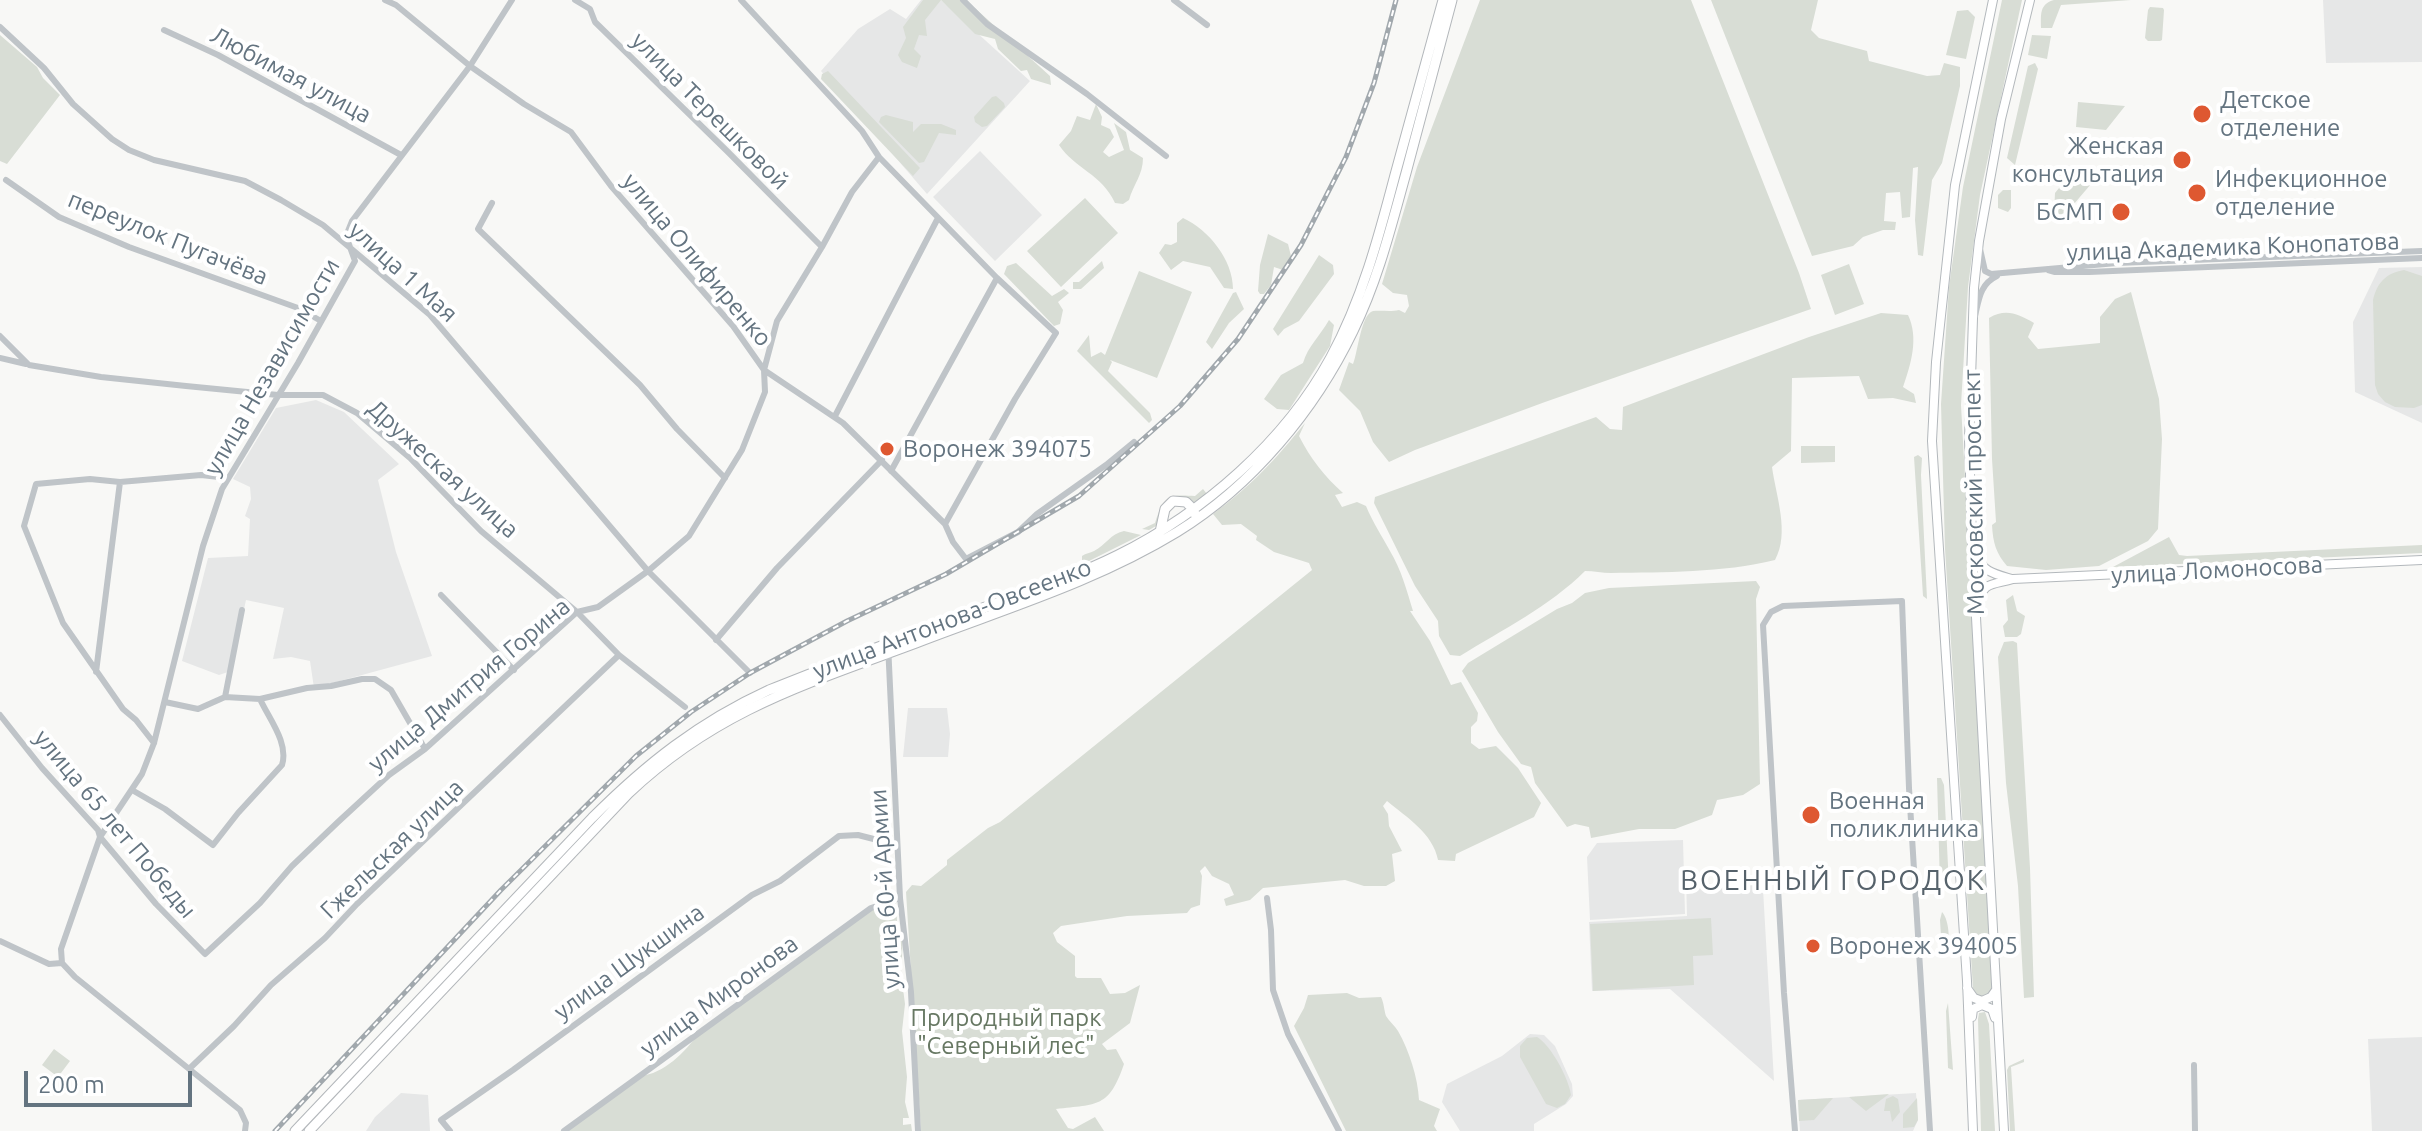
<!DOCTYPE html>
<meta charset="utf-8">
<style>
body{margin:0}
#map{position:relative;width:2422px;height:1131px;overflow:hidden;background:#f8f8f6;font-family:Ubuntu,sans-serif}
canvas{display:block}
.scale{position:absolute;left:24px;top:1071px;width:168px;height:36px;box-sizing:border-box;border:4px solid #647480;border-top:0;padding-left:10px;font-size:24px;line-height:28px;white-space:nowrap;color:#647480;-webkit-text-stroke:6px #fff;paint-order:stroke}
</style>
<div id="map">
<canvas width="2422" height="1131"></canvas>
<div class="scale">200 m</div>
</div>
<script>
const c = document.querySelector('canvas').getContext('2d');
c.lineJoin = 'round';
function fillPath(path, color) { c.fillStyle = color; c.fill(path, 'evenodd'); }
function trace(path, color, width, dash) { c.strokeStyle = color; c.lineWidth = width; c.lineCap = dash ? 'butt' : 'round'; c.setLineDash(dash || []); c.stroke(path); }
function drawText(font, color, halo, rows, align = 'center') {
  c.font = font + ' Ubuntu,sans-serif'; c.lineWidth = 8; c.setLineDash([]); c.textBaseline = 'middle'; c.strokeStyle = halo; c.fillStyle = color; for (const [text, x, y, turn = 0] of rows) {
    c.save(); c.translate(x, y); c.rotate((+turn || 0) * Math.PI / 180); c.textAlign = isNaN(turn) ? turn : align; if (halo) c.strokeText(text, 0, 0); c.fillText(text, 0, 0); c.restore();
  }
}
fillPath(new Path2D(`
 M921 0H941L1030 81 927 194 821 71 858 29 890 9 906 19Z
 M2323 0H2422V62L2326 63Z
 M980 151 1042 215 995 261 933 197Z
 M2422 267V423L2355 392 2353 322 2379 268Z
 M316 400 344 412 399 464 378 480 396 552 432 656 314 688 310 661 291 657 273 659 284 608 246 600 231 671 219 675 182 661 208 558 248 556 250 519 245 516 251 499 250 487 233 479 276 408Z
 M908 708H947L950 734 948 757H903Z
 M1683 840 1685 914 1590 920 1587 857 1597 843Z
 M1686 877 1722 887 1758 885 1763 889 1774 1081 1670 989 1592 991 1589 922 1687 916Z
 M1530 1034 1544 1035 1555 1046 1572 1084 1573 1096 1566 1104 1534 1124V1131H1460L1442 1102 1447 1084 1502 1056Z
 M2422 1037V1131H2372L2368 1039Z
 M401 1093 428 1095 430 1131H366L375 1117Z
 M1916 1093 1918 1120 1913 1131H1800L1798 1100Z`), '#e6e7e7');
fillPath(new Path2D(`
 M923 0H966L1050 76 1051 85 1031 79 1027 70 1021 71 998 49 995 39 975 34 941 0 925 20 927 36 919 35 914 49 921 56 917 68 902 62 898 55 906 38 903 27Z
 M1480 0H1691L1799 273 1811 309 1545 402 1415 450 1389 462 1373 442 1360 411 1339 390 1349 362 1353 364C1358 352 1361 314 1373 311 1382 310 1390 312 1399 310L1405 313 1409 306 1407 295 1393 293 1382 284 1417 167Z
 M1711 0H1818L1811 30 1819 38 1867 51 1869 61 1927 76 1940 75 1944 63 1960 67V86L1942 163 1932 180 1923 256 1918 255 1915 220 1918 167 1913 168 1910 217 1902 218 1900 192 1886 193 1884 221 1896 222 1895 230H1883L1863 237 1853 246 1812 256Z
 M2002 0H2022L1980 195 1968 287 1961 405 1993 987 1990 995 1983 998 1976 995 1973 988 1945 549 1941 404 1949 287 1963 187Z
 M2054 0H2131L2061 5 2052 28H2041C2041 15 2039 4 2054 0Z
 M2150 7 2163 8 2164 10 2162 40 2160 41H2148L2145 38 2148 10Z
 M1968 10 1975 17 1966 59 1946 55 1957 11Z
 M0 35 37 67 43 78 60 95 7 164 0 161Z
 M2032 35 2051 36 2047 59 2028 55Z
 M2035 63 2038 69 2015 165 2007 158 2028 66Z
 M828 71 920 168 913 176 821 79 822 74Z
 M996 96 1004 103 1005 107 987 126 982 127 975 122 974 117 992 97Z
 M2078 102 2125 106 2106 130 2076 127Z
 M1096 104 1102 117 1101 125 1110 129 1114 137 1103 152 1109 157 1124 150 1114 123 1126 132 1130 150 1143 158C1143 175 1133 185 1129 200L1123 204 1115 203C1102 174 1075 169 1059 145L1071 131 1077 116 1090 120Z
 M886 115 913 122V132L921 124H941L956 130V135L939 133 924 162 919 163 879 122 881 117Z
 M2075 168 2095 170 2098 173 2097 177 2062 218H2057L2054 215 2055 193Z
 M2003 190H2011V208L2008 212 1998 208V195Z
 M1085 198 1118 233 1061 287 1027 251Z
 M1183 218C1209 230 1233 260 1233 289L1224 288 1210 267 1183 261 1171 270 1159 253 1165 244 1171 245 1177 242V223Z
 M1268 234 1288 244 1291 256 1283 270 1274 267 1271 285 1264 294H1260L1258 291 1260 265Z
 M1319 255 1333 265 1334 274 1299 321 1284 329 1278 336 1273 329Z
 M1102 261 1104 268 1081 289H1073V282H1079Z
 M1016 263 1052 296 1064 289 1069 293 1058 302 1063 310 1060 324 1054 326 1004 274 1007 266Z
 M1849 264 1864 304 1835 315 1821 275Z
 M2404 270 2422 276V405L2414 408 2395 407 2385 402 2378 394 2375 385 2373 300C2377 283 2386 273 2404 270Z
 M1139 271 1192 292 1157 378 1110 360 1112 362 1108 371 1150 413 1152 420 1149 423 1077 351 1089 335 1091 357 1101 352 1105 355Z
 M1236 292 1244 309 1229 323 1212 349 1206 342 1233 293Z
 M2131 292 2159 399 2162 439 2158 529 2148 541 2099 566 2046 570 2007 566C1996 553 1993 543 1992 525L1996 522 1992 459 1989 318C2006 308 2018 314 2034 323L2028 337 2038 349 2100 343V317L2115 299Z
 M1881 313 1908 315C1919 338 1911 364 1903 387L1914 394 1916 403 1893 398 1868 399 1859 376 1792 378 1791 451 1772 467C1776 496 1790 533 1775 560 1722 573 1664 572 1611 573 1602 573 1594 571 1585 571 1550 606 1502 630 1460 656L1450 655 1439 636 1438 621 1415 586 1374 503 1375 497 1596 417 1610 429 1622 430 1623 407 1809 337Z
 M1329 320 1334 325 1330 346 1289 410 1277 409 1264 399 1281 375 1303 363C1308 346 1320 336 1329 320Z
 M1305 423 1299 436C1310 458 1325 477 1343 493L1335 495 1342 507 1357 502 1366 506C1373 523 1382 536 1390 551 1401 569 1407 591 1413 611H1410L1430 641 1451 685 1461 682 1478 713 1477 721 1471 727V743L1479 749 1496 746 1518 768 1541 803 1534 817 1456 854 1455 861 1438 860C1433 833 1406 817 1387 801L1383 806 1388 814 1389 826 1402 851 1392 854 1395 881 1386 886H1364L1345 880 1263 888 1250 900 1226 906 1224 899 1234 895 1229 884 1212 876 1205 866 1200 871 1202 876 1200 905 1191 908 1187 913 1127 916 1061 926 1053 933 1057 942 1075 956V976L1077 978H1101L1110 994 1125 993 1140 985 1130 1023 1102 1044 1107 1050 1116 1049 1124 1064C1109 1108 1098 1104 1056 1109L1068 1128 1073 1129 1095 1117 1104 1131H921L906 892 912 885 921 886 947 865V860L988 828 1000 822 1312 570 1309 563 1274 552 1256 540 1257 536 1241 524 1222 525 1213 514C1252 485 1275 460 1305 423Z
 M1835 446V462L1801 463V446Z
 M1918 455 1922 458 1921 475 1927 599 1923 596 1914 457Z
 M1203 489 1207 494 1193 504 1187 499 1176 497 1158 525 1149 530 1142 529 1155 523C1164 496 1166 494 1195 496Z
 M1124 531 1141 535 1087 562 1082 561V556C1086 553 1090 553 1094 551 1106 545 1110 534 1124 531Z
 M2169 537 2179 555 2187 556 2422 545V553L2113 567Z
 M1756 581 1760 587 1756 599 1760 784 1743 795 1717 800 1712 815 1675 829H1639L1591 838 1589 827 1575 824 1567 827 1535 783 1531 767 1521 764 1498 732 1462 671 1468 663 1557 609 1572 603 1585 593 1609 588Z
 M2013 595 2017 611 2025 616 2021 634 2017 637H2005L2003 626 2008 620 2006 600Z
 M2013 641 2017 643 2030 868 2034 997 2024 998 2018 886 2006 783 1998 657 2004 642Z
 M1937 778H1941L1944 785 1949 886 1945 888 1940 886Z
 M1874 794 1875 809 1849 811 1848 796Z
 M890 901 893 904 896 902 897 921 903 940 901 973 905 1004 902 1031 907 1077 905 1102 909 1118H903V1125L911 1124 912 1131H564L640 1076C664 1074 685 1052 699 1033L871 908Z
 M1942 912C1950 921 1950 944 1947 956L1942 953 1940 920Z
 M1711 918 1713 955 1693 956 1694 985 1593 991 1590 924Z
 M1347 993 1359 998 1381 997C1384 1003 1384 1010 1386 1016 1389 1021 1395 1026 1398 1031 1409 1050 1418 1078 1419 1100L1440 1109 1434 1126 1437 1131H1346L1294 1026 1304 1008 1308 995Z
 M1948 1003 1953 1070 1948 1068 1946 1011Z
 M1985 1012 1989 1024 1995 1131H1981L1978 1019 1979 1013Z
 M1537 1037C1551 1045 1569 1079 1571 1095L1565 1104 1557 1108 1546 1104 1520 1057V1046L1527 1038Z
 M54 1049 70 1061 58 1077 42 1065Z
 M2024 1059V1062L2011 1067 2015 1131H2010L2007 1070 2009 1066Z
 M1889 1094 1866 1111 1849 1097Z
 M1893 1096 1898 1099 1900 1112 1892 1122 1890 1111H1884L1886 1099Z
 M1833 1098 1814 1120 1799 1121 1798 1100Z
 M1917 1098 1918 1120 1914 1127 1903 1128V1114Z`), '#d8ddd5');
const major = new Path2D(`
 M1975 555C1983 572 1995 574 2012 579
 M1978 605C1982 581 1993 585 2013 579L2422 560
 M1967 988 1974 998 1982 1001 1991 997 1996 990
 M1972 1017 1973 1009 1982 1005 1992 1009 1995 1018
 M1973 1131 1967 981 1932 441 1936 362 1955 185 1993 0
 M2004 1131 1972 544 1969 439 1974 288 1979 241 2001 119 2030 0`);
const highway = new Path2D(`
 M1160 532 1165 509 1173 501 1186 502 1193 509 1195 514
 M295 1131 592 818C646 764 699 722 769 690 830 666 892 641 955 618 1009 598 1066 581 1118 555 1204 512 1285 442 1331 357 1362 300 1379 236 1395 175 1411 116 1427 58 1443 0
 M309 1131 629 793C717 710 806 684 916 643 1004 609 1095 582 1177 532 1252 486 1315 410 1353 331 1378 280 1391 227 1406 173 1421 115 1437 58 1452 0`);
trace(major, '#b3b8bc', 10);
trace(highway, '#b3b7bb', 11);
trace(new Path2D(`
 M385 0 396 5 470 66 524 104 571 132 611 186 733 326 764 370 843 423 945 524 953 542 966 559 1018 532 1037 514 1106 465 1134 442
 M575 0 590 9 595 22 728 152 822 247
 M963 0 987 24 1087 94 1166 156
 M1174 0 1207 25
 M0 27 44 68 73 104 112 139 129 150 154 160 245 181 281 200 323 225 430 315 648 571 750 673
 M164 30 218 55 401 155
 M879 157 997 278 1056 333 1015 399 945 524
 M6 180 59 217 129 247 298 308 321 321
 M492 203 478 229 640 385 677 429 725 478
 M1980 249 1985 271 1991 274 2117 263 2422 251
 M2048 270 2055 272H2089L2422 258
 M1975 316C1979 299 1980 284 1997 276
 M0 336 29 365 101 377 186 386 278 395H323L357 413 410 458 481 531 577 612 619 655 685 707
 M0 358 26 364
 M835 416 938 218
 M891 471 997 278
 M441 595 514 670
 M716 640 777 568 882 460
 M888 644 900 898 911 992 918 1131
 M96 672 120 482
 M225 697 242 610
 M260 699 307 688 331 686 362 679H375L391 690 425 749
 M0 715 42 768 98 830 100 837 156 904 205 954 260 903 292 866 338 822 389 775 425 749 577 612 598 607 648 571 689 536 742 450 765 392 764 370 777 321 822 247 852 192 879 157 862 131 741 0
 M154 743 136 720 123 709 63 623 24 526 36 484 90 479 120 482 201 475 228 478
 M132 790 165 809 213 845 238 813 282 765C289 743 269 719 260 699L225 697 198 709 165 702
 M1267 898 1271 930 1273 990 1288 1034 1339 1131
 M0 941 49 964 62 963
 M2194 1065 2195 1131
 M189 1069 234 1026 271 985 325 938 357 904 619 655
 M245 1131 246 1123 240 1110 75 977 62 963 61 949 100 837 142 774 154 743 203 546 222 489 298 363 355 261 346 236 352 221 470 66 512 0
 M450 1131 441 1120 513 1070 752 895 780 881 839 836 858 835 897 845
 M564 1131 871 908 900 898
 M1795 1131 1784 993 1763 625 1771 612 1783 606 1902 601 1909 788 1930 1131`), '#bfc4c8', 6);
trace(major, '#fff', 8);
trace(highway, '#fff', 9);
const rail = new Path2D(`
 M275 1131 501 890 636 756 691 712 750 673 847 621 946 574 1079 496 1180 406 1238 339 1301 245 1346 157 1374 83 1396 0`);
trace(rail, '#a1a8ad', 5);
trace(rail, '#fff', 2, [6]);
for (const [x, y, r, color] of [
 [2202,114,10,"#de5831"],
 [2182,160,10,"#de5831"],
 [2197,193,10,"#de5831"],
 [2121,212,10,"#de5831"],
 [887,449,8,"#de5831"],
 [1811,815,10,"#de5831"],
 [1813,946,8,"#de5831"]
]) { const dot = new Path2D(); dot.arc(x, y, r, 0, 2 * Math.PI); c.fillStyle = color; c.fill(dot); trace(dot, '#fff', 3); }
drawText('24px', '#647480', '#fff', [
 ["Любимая улица",291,75,28],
 ["улица Терешковой",710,111,45],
 ["переулок Пугачёва",168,238,22],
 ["улица Академика Конопатова",2233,247,-2],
 ["улица Олифиренко",697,260,50],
 ["улица 1 Мая",403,272,42],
 ["улица Независимости",272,367,-60],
 ["Дружеская улица",443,469,42],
 ["Московский проспект",1974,492,-91],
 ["улица Ломоносова",2217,570,-3],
 ["улица Антонова-Овсеенко",952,619,-21],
 ["улица Дмитрия Горина",469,685,-40],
 ["улица 65 лет Победы",115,824,50],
 ["Гжельская улица",392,849,-44],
 ["улица 60-й Армии",885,889,-94],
 ["улица Шукшина",629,962,-36],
 ["улица Миронова",719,996,-36]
]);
drawText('24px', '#647480', '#fff', [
 ["Детское",2220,100],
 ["отделение",2220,128],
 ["Женская",2164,146,"right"],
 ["консультация",2164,174,"right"],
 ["Инфекционное",2215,179],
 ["отделение",2215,207],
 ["БСМП",2103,212,"right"],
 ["Воронеж 394075",903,449],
 ["Военная",1829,801],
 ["поликлиника",1829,829],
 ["Воронеж 394005",1829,946]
], 'left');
drawText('24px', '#677863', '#fff', [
 ["Природный парк",1006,1018],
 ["\"Северный лес\"",1006,1046]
]);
c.letterSpacing = '2px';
drawText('28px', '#56626b', '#fff', [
 ["ВОЕННЫЙ ГОРОДОК",1833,881]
]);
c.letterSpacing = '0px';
</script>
